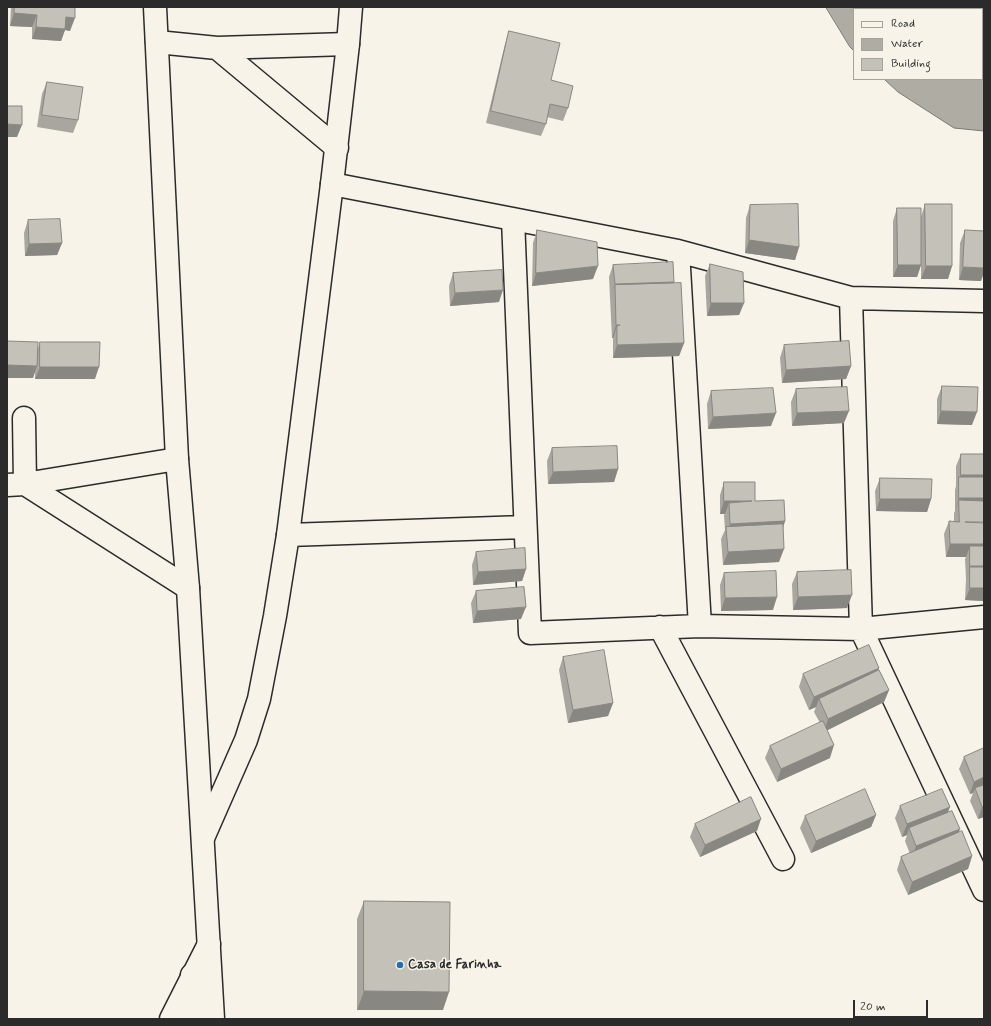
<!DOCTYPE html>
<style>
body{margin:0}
#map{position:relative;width:991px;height:1026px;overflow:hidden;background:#f7f3e8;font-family:Mynerve,sans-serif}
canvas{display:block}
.frame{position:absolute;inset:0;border:8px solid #2b2b2b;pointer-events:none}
.legend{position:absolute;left:853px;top:8px;width:130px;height:72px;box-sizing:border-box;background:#f7f3e8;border:1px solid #a5a39c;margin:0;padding:5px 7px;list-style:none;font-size:12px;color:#2b2b2b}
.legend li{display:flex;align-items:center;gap:8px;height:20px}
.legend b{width:20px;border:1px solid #a5a39c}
.scale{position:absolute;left:853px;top:1000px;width:75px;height:18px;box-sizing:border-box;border:2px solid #2b2b2b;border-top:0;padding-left:5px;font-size:12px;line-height:14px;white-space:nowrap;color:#2b2b2b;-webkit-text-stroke:3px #f7f3e8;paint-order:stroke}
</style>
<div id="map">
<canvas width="991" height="1026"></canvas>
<div class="frame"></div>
<ul class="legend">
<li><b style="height:5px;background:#f7f3e8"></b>Road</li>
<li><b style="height:11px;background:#afaca4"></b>Water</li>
<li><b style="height:11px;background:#c4c1b9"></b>Building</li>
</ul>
<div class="scale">20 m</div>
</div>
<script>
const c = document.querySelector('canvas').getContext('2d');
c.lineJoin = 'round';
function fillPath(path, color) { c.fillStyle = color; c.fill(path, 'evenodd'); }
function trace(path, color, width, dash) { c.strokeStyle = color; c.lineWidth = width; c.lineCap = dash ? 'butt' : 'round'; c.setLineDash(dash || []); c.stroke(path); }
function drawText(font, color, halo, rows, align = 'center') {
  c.font = font + ' Mynerve,sans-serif'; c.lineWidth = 3; c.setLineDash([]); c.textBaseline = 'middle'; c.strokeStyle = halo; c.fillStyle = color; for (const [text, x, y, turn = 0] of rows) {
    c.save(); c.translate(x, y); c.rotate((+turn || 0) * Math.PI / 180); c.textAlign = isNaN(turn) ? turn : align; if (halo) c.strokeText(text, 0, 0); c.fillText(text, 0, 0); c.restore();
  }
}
const water = new Path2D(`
 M826 7H984V131L954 128 898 92 884 79H982V9H854V51L850 47Z`);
fillPath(water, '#afaca4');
trace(water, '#7a7874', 1);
const minor = new Path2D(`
 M157 42 217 48 348 44
 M217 48 337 148
 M332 184 678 251 851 298 984 301
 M513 219 530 633 700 626 861 629 984 617
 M678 251 700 626
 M851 298 861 629 984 890
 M24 418 25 484 188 588
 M7 485 25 484 177 459
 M288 535 525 527
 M660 627 783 859
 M192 975V1019`);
const tertiary = new Path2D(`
 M203 838 246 740 259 699 275 616 288 535 332 184 348 44 351 7
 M171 1019 209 944`);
const primary = new Path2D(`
 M155 7 177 459 188 588 213 1019`);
trace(minor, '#2b2b2b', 25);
trace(tertiary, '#2b2b2b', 25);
trace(primary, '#2b2b2b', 25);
trace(minor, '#f7f3e8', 22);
trace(tertiary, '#f7f3e8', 22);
trace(primary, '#f7f3e8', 22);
fillPath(new Path2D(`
 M11 7H75L70 31 65 30 61 41 32 39V27L10 26Z
 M509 31 551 80 568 108 563 121 547 117 546 124 541 136 486 123 505 44Z
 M47 82 78 120 73 133 37 127 42 94Z
 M925 204 952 266 948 279H921V265L917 277H893V221L897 208 921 217Z
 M750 205 799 247 795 260 745 253 746 218Z
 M28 220 62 243 57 255 25 256 24 233Z
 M537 230 593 279 532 286 533 243Z
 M965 230 981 281 959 280 960 243Z
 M710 264 744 303 739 315 707 316 705 276Z
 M613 265 674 282V283L684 343 679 356 613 358V338H612L609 277Z
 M453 273 499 302 450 306 449 286Z
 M7 341 38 348 40 342 95 379H35V371L33 378H7Z
 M784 345 851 366 846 379 782 383 780 358Z
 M942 386 972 425 937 424V399Z
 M796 389 844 423 792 426 791 402Z
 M711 391 771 426 708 429 707 404Z
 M552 448 618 469 614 482 548 484 547 461Z
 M961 454 984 601 965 600 966 579 965 559 966 557H946L944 534 949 521H954V513L955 511V490L956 486V466Z
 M880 478 931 499 927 512 876 511 875 491Z
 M724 482 785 521 783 528 779 562 723 565 721 539 725 530 724 515 725 514H720V495Z
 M476 552 526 569 522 581 473 585 472 565Z
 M797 572 847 608 793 610 792 584Z
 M724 573 773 610 721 611 720 585Z
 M476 591 521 619 473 623 471 603Z
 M563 657 613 703 608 716 568 723 559 670Z
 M879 670 889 690 884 702 827 730 830 758 777 782 765 758 770 746 820 723 814 712 816 707 809 710 799 687 803 674Z
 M984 748V817L978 819 970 801 973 793 970 794 959 769 964 757Z
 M900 806 948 813 972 856 968 869 908 895 897 870 901 857 910 854 905 841 907 835 902 837 895 818Z
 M876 815 871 827 811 853 800 828 805 816Z
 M695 824 757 831 700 857 690 837Z
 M364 901 443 1010H357V919Z`), '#a9a69f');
fillPath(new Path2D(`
 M14 13 37 15 32 27 10 26Z
 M66 17 75 18 70 31 65 30 61 41 32 39 36 27Z
 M7 124 22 125 17 137H7Z
 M749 240 799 247 795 260 745 253Z
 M62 243 57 255 25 256 29 244Z
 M898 265H921L917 277H893Z
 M598 266 593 279 532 286 536 273Z
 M926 266H952L948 279H921Z
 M963 267 984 268V273L981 281 959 280Z
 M674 282 669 295 615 285 610 297 615 284Z
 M503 290 499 302 450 306 455 293Z
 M711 303H744L739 315 707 316Z
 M616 325H620L617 326 613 338H612Z
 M684 343 679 356 613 358 617 345Z
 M7 365 37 366 33 378H7Z
 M851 366 846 379 782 383 786 370Z
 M40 367H99L95 379H35Z
 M849 411 844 423 792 426 797 413Z
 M941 411 977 412 972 425 937 424Z
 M776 413 771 426 708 429 713 417Z
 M618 469 614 482 548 484 553 472Z
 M961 475H984V488L959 478Z
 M959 498H984V511L959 500 955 511Z
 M880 499H931L927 512 876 511Z
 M724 501H752L729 503 725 514H720Z
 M785 521 781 534H726L730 524Z
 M950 544H984V557L970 546 966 557H946Z
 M784 549 779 562 723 565 728 552Z
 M970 566H984V579L970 567 966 579Z
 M526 569 522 581 473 585 478 572Z
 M970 588H984V601L965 600Z
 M852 595 847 608 793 610 798 597Z
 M777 597 773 610 721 611 725 598Z
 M526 607 521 619 473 623 477 611Z
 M879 668 875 681 819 699 816 707 809 710 814 697Z
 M889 690 884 702 824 732 828 719Z
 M613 703 608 716 568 723 573 710Z
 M834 745 830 758 777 782 781 769Z
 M984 777V788H975L973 793 970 794 974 782Z
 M984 806V817L978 819 982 807Z
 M950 807 945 820 909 828 907 835 902 837 907 824Z
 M876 815 871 827 811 853 816 841Z
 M761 819 757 831 700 857 705 845Z
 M960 829 955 842 912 859 916 846Z
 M972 856 968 869 908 895 912 882Z
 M364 991 449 992 443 1010H357Z`), '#898782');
const building = new Path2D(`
 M15 7H75V18L66 17 65 29 36 27 37 15 14 13Z
 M509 31 560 43 551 80 573 86 568 108 550 104 546 124 491 111Z
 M47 82 83 87 78 120 42 115Z
 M7 106H22V125L7 124Z
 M798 204 799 247 749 240 750 205Z
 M925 204H952V266H926Z
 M897 208H921V265H898Z
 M60 219 62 243 29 244 28 220Z
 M537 230 597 242 598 266 536 273Z
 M965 230 984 231V268L963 267Z
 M673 262 674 282 615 284 613 265Z
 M710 264 743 272 744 303H711Z
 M502 270 503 290 455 293 453 273Z
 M681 283 684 343 617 345V326L620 325H616L615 285Z
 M7 341 38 342 37 366 7 365Z
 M849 341 851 366 786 370 784 345Z
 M40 342H100L99 367H40Z
 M942 386 978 387 977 412 941 411Z
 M847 387 849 411 797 413 796 389Z
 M773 388 776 413 713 417 711 391Z
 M617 446 618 469 553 472 552 448Z
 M961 454H984V475H961Z
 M959 477H984V498H959Z
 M880 478 932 479 931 499H880Z
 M724 482H755V501L784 500 785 521 730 524 729 503 752 501H724Z
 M959 500 984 501V522H965L984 523V544H950L949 521 959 522Z
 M783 524 784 549 728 552 726 527Z
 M970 546H984V566H970Z
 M525 548 526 569 478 572 476 552Z
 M970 567H984V588H970Z
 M851 570 852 595 798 597 797 572Z
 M776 571 777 597 725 598 724 573Z
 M524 587 526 607 477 611 476 591Z
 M869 645 879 668 814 697 803 674Z
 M604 650 613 703 573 710 563 657Z
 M879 670 889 690 828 719 819 699Z
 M823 721 834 745 781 769 770 746Z
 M984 748V777L974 782 964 757Z
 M984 785V806L982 807 975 788Z
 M865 789 876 815 816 841 805 816Z
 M942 789 950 807 907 824 900 806Z
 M751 797 761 819 705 845 695 824Z
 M952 811 960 829 916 846 909 828Z
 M962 831 972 856 912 882 901 857Z
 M364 901 450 902 449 992 364 991Z`);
fillPath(building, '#c4c1b9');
trace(building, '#898782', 1);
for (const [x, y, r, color] of [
 [400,965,4,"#1f6fb2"]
]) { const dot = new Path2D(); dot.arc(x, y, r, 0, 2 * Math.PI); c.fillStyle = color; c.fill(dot); trace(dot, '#f7f3e8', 1.5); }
drawText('bold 13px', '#2b2b2b', '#f7f3e8', [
 ["Casa de Farinha",408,965]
], 'left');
</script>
